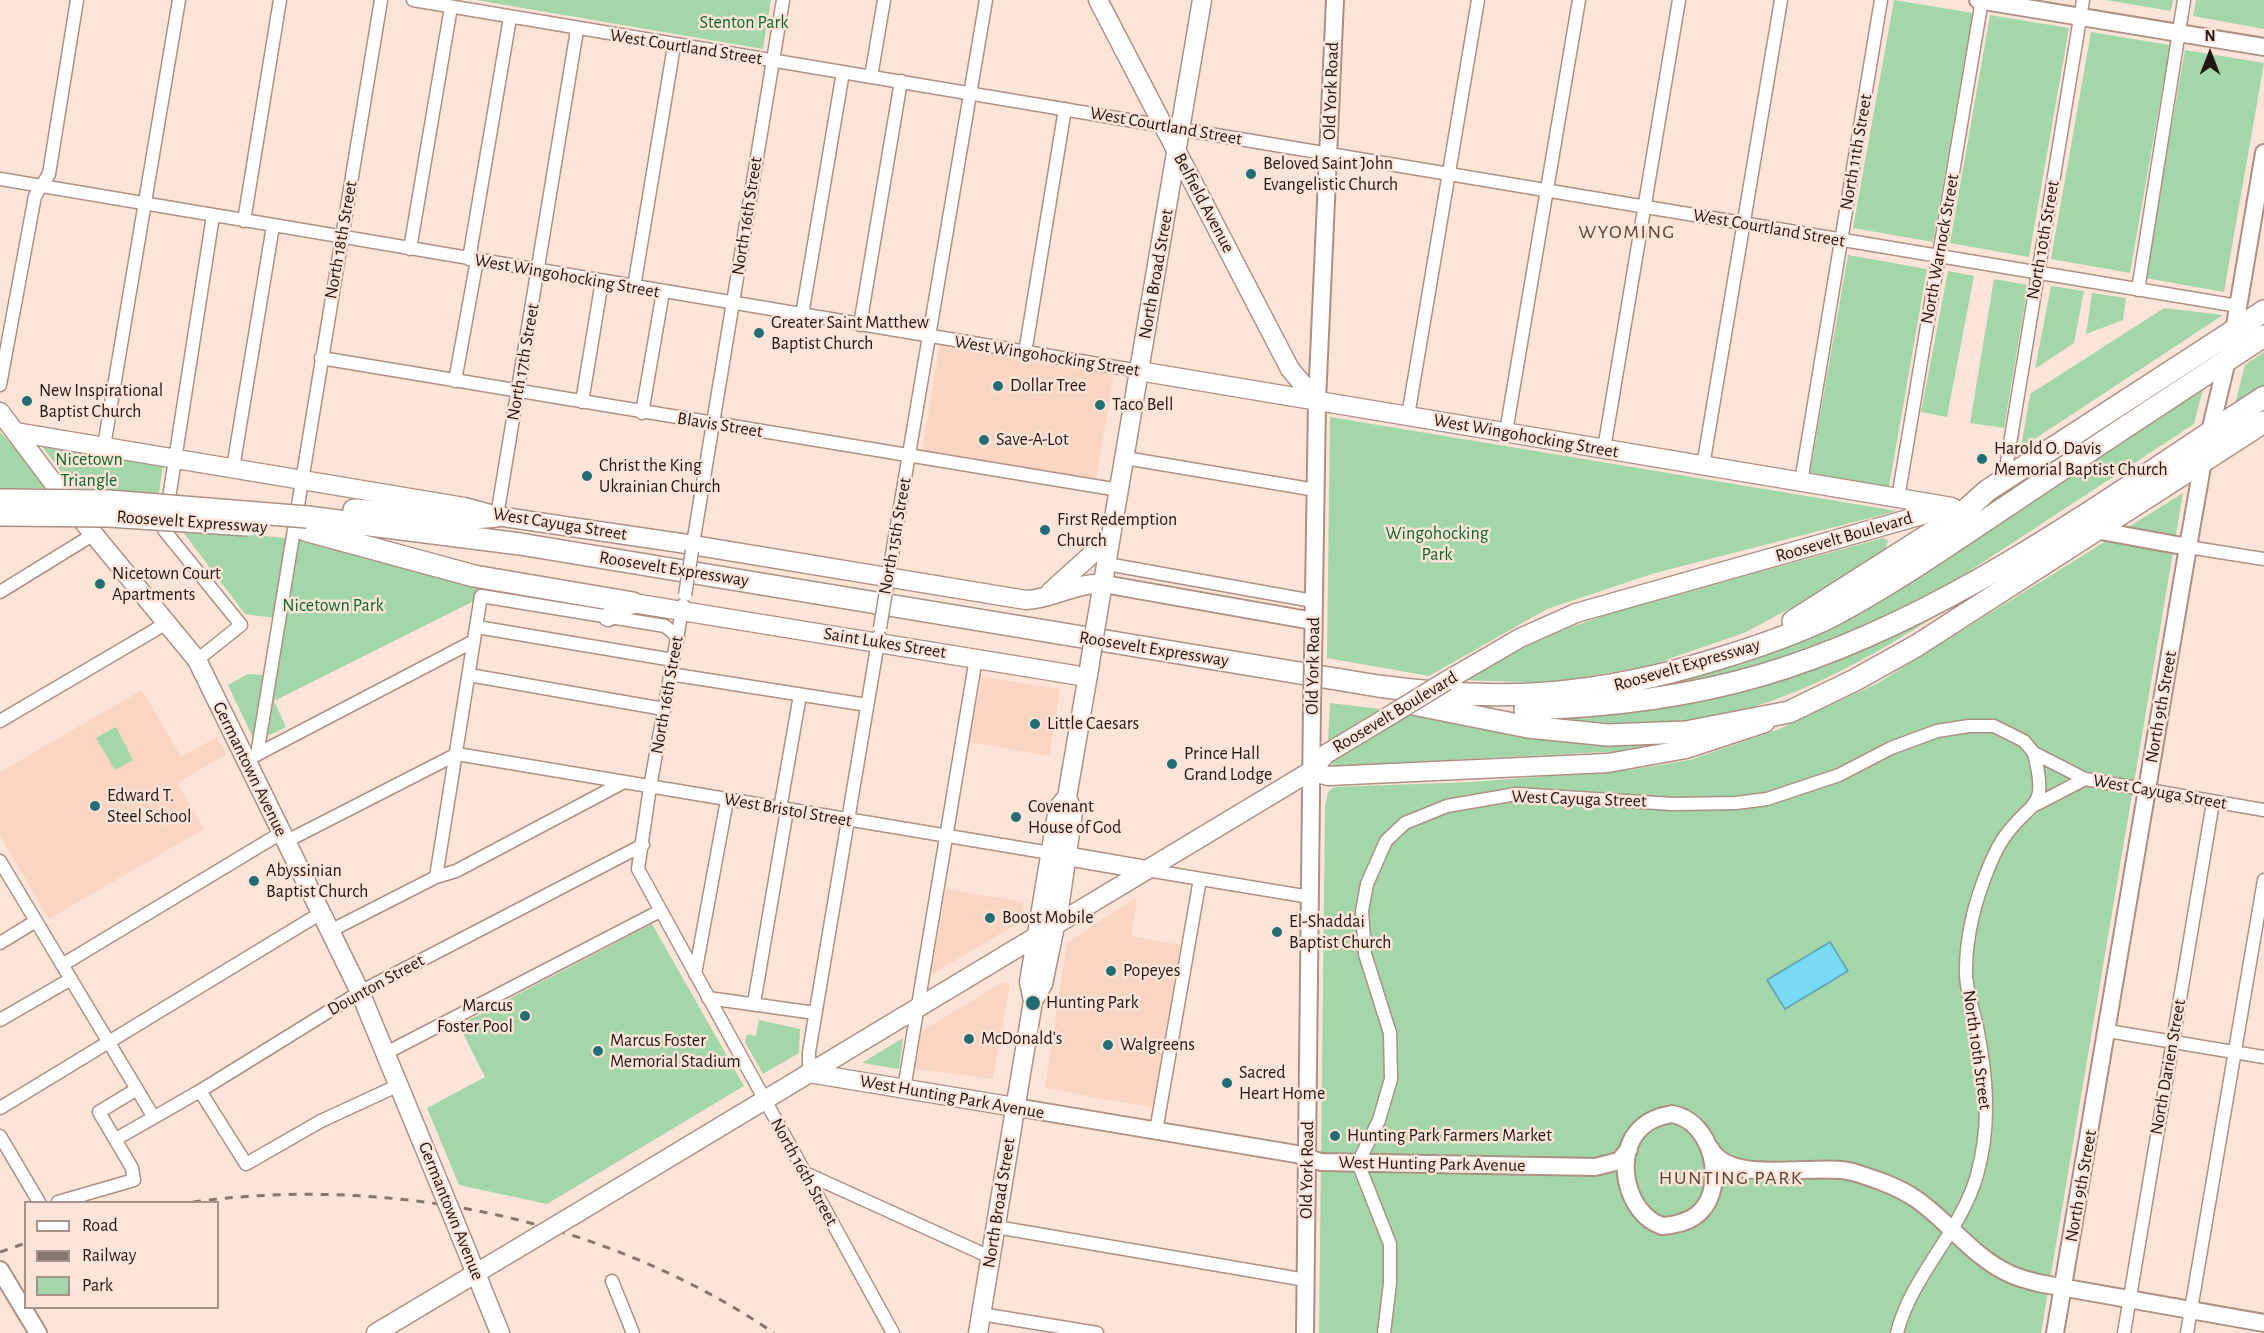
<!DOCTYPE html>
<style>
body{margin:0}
#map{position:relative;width:2264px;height:1333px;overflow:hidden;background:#fde4d9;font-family:"Alegreya Sans",sans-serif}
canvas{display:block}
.legend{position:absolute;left:24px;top:1201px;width:195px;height:108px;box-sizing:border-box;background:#fde4d9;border:2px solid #a59289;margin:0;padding:8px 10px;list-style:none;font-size:18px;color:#211712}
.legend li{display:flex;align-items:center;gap:12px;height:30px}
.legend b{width:30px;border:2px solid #a59289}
.north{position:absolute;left:2180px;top:24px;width:60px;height:60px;-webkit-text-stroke:4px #fde4d9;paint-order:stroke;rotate:0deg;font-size:16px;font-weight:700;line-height:24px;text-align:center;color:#211712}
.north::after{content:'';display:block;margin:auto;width:21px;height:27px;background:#211712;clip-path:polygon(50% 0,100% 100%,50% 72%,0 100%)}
</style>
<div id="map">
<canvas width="2264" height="1333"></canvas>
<ul class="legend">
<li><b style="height:8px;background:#fff"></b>Road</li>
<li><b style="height:8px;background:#87766e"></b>Railway</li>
<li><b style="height:16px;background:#a3d6a8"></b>Park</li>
</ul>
<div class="north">N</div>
</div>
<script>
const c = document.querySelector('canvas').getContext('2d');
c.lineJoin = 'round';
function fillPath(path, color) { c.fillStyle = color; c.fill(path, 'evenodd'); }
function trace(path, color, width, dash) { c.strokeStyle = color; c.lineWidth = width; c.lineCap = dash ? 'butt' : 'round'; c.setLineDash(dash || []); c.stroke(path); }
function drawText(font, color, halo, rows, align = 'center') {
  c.font = font + ' "Alegreya Sans",sans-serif'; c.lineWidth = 5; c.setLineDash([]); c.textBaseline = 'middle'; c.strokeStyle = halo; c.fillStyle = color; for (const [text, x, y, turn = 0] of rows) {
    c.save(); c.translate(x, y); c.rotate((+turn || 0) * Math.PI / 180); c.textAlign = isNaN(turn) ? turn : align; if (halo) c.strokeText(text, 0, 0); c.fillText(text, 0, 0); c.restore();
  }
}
fillPath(new Path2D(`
 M940 343 1114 372 1096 480 922 452Z
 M982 677 1060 689 1049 756 969 742Z
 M142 690 181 757 217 737 227 754 177 783 204 829 49 919 0 836V772Z
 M946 889 1024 902 1022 921 931 975Z
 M1135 898 1137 902 1131 936 1180 945 1154 1108 1045 1088 1067 943Z
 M1003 982 1010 983 993 1079 915 1069 922 1031Z`), '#fbd5c3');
fillPath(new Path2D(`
 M476 0H771L763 49Z
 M1894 0 1973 13 1933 242 1853 228Z
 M2106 0H2173L2171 11Z
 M2196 0H2264V29L2193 16Z
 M1990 15 2069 28 2029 257 1950 243Z
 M2091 32 2170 45 2130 273 2051 259Z
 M2185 50 2264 63 2224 292 2145 278Z
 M1848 255 1927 269 1889 487 1810 473Z
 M1948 271 1974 276 1947 417 1921 412Z
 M1994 279 2028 285 2004 428 1970 423Z
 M2051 286 2084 291 2074 343 2035 369Z
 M2092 293 2126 298 2123 320 2086 334Z
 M2164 308 2223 315 2021 448 2030 394Z
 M2264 352V385L2235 404 2245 365Z
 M2204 385 2194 424 1968 572 1882 622 1784 659 1689 686 1603 698 1772 650Z
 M1330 417 1897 511 1655 573 1547 609 1429 676 1327 658Z
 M0 432 51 488 0 490Z
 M38 441 163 466 159 493 74 489Z
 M2183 493 2041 1333H1319L1325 806 1328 792 1334 787 1471 782 1630 770 1690 760 1777 730 1878 683Z
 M179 527 323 542 479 584 474 601 274 701 286 727 255 742 228 685 248 674 263 675 274 618 245 614Z
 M1883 538 1888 540 1885 551 1832 586 1744 633 1648 666 1550 683 1460 680 1553 633 1618 611Z
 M1942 612C1806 699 1701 745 1535 720L1737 689 1837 661Z
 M1330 703 1380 709 1328 741Z
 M1409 712 1691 738 1624 751 1332 766 1333 757Z
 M116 727 133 760 115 770 96 738Z
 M652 924 744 1086 547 1204 459 1185 427 1108 485 1077 459 1025Z
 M759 1020 800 1029 799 1053 763 1074 745 1042 747 1034 756 1036Z
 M903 1038 899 1069 862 1063Z`), '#a3d6a8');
const water = new Path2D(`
 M1830 942 1848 971 1785 1009 1767 980Z`);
fillPath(water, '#79daf6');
trace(water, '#5fa0b2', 1.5);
const street = new Path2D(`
 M413 0 1164 126
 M871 77 884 0
 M1180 129 2238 306
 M0 179 1139 371
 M244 221 280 0
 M410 249 451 7
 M469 259 510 18
 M634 287 674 46
 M2138 290 2184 0
 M802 315 843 72
 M860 325 901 81
 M1025 353 1065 109
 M321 358 1119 490
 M455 381 477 260
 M0 385 35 196 49 174 77 0
 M582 402 602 281
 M642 413 663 292
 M1408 416 1478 0
 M1506 432 1579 0
 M104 446 179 0
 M1604 449 1679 0
 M1125 458 1316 490
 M1703 466 1781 0
 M233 468 273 226
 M2004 480 2083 0
 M1801 482 1881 0
 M1898 498 1982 0
 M497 516 577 30
 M2188 547 2264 559
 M692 550 783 0
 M1107 564 1313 601
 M887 584 986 0
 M0 592 94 534
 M683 605 650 787 638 869 893 1333
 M477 627 673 660
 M197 660 241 625 164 530 213 216
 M670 674 867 705
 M469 675 664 709
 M0 721 165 624
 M257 755 381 0
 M252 757 474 641
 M2037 804 2085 779
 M780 809 800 695
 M285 842 457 754 1056 854
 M0 861 153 1116
 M1147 870 1310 897
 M436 877 481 596 665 626 678 637
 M330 931 436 877 456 871 624 782
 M0 943 36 921
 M62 965 281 833
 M695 974 727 800
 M708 998 815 1013
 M754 1003 787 810
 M0 1020 71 979
 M2108 1031 2264 1057
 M386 1053 660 911
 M809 1073V1052L879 636
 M904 1089 976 658
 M200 1091 246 1164 321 1121 399 1085
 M0 1108 321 913
 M1156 1131 1200 879
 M0 1136 39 1202
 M116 1139 200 1091 360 992 643 845
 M805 1173 990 1257
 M58 1202 134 1180 132 1168 99 1112 137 1089
 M996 1227 1306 1280
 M612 1281 633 1333
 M981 1314 1097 1333
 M1384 1333 1390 1283V1244L1358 1163 1379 1120 1391 1079 1390 1033 1365 954 1362 911 1367 884 1386 841 1405 823 1447 806 1516 794 1673 804 1736 803 1767 799 1839 775 1891 748 1937 731 1969 726H1994L2024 741 2034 753 2085 779 2264 810
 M1897 1333C1911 1276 1961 1232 1977 1175 1991 1125 1987 1077 1977 1027 1973 1008 1965 987 1966 969 1966 951 1969 932 1973 915 1978 894 1991 857 2003 839 2031 798 2049 813 2034 753
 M2124 1333 2213 802
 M2187 1333 2264 880`);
const secondary = new Path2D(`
 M1978 0 2264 47
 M2095 530 2188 547
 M1104 584 1313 621
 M1313 659 1317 401 1335 0
 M1015 1107 1296 1154 1321 1162 1595 1167 1619 1161 1629 1149
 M1672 1114C1713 1121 1727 1186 1700 1212 1690 1222 1675 1225 1662 1226 1626 1214 1612 1153 1642 1127 1650 1119 1661 1116 1672 1114Z
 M1710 1148C1730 1187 1816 1162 1853 1172 1875 1179 1897 1186 1916 1199 1948 1221 1972 1256 2008 1273 2017 1278 2028 1280 2038 1283L2264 1323
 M0 1270 38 1333
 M1305 1333 1312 704
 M2055 1333 2188 547 2203 461 2234 331 2264 153`);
const primary = new Path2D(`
 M1098 0 1290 369 1317 401
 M1139 371 1952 507
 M0 412 73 509 197 660 360 992 441 1188
 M15 432 464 507 497 516 680 543 1026 600C1053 599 1076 582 1104 584
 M1050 592 1111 537
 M608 617 633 603 1087 677
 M1097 618 1202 0
 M1446 681 1520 638 1576 613 1947 508
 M1311 771 1328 776 1608 763 1686 749 1765 723
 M1066 856 1147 870
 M1033 1001 1029 982 1058 808 1067 797 1089 669
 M809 1073 1015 1107
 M572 1216 1311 771 1326 754 1394 713
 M453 1217 500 1333
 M376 1333 540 1235
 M978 1333 1033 1001 1043 984 1060 902 1073 812 1067 797`);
const highway = new Path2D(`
 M354 510 473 518 497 516
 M307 517 520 544 1378 686C1500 703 1596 696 1714 660 1754 648 1796 634 1834 615 1896 582 1954 541 2013 502 2096 446 2180 391 2264 336
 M305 530 474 576 633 603
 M1793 621 1961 514 1988 490 2264 311
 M1413 704 1528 727 1608 735 1686 732 1789 712 1855 680 1916 646 2264 422
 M1525 709C1606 707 1684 698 1762 675 1946 621 2105 500 2264 397`);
trace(street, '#ad9083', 15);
trace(secondary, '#ad9083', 20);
trace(primary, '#ad9083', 21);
trace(highway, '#ad9083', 24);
trace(street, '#fff', 12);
trace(secondary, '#fff', 16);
trace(primary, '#fff', 18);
trace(highway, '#fff', 21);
trace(new Path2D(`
 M193 1202C393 1175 606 1219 774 1333
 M0 1252 26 1243`), '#87766e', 3, [8, 8]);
const streetBridge = new Path2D(`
 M685 595 692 551
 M880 628 887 585`);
const secondaryBridge = new Path2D(`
 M1312 704 1313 659`);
const primaryBridge = new Path2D(`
 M1089 669 1097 618
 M1394 713 1446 681
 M441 1188 453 1217
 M540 1235 572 1216`);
const highwayBridge = new Path2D(`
 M0 500 109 501 307 517
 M0 515 108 516 248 525`);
trace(streetBridge, '#ad9083', 15, []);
trace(secondaryBridge, '#ad9083', 20, []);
trace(primaryBridge, '#ad9083', 21, []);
trace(highwayBridge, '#ad9083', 24, []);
trace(streetBridge, '#fff', 12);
trace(secondaryBridge, '#fff', 16);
trace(primaryBridge, '#fff', 18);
trace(highwayBridge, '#fff', 21);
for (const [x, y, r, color] of [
 [1251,174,6,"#226d73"],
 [759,333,6,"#226d73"],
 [998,386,6,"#226d73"],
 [27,401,6,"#226d73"],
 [1100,405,6,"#226d73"],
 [984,440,6,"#226d73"],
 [1982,459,6,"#226d73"],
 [587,476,6,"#226d73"],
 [1045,530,6,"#226d73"],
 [100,584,6,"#226d73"],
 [1035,724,6,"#226d73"],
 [1172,764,6,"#226d73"],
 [95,806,6,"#226d73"],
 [1016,817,6,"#226d73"],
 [254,881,6,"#226d73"],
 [990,918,6,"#226d73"],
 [1277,932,6,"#226d73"],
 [1111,971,6,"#226d73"],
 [1033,1003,8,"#226d73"],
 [525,1016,6,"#226d73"],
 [969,1039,6,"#226d73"],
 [1108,1045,6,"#226d73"],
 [598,1051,6,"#226d73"],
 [1227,1083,6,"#226d73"],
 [1335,1136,6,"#226d73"]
]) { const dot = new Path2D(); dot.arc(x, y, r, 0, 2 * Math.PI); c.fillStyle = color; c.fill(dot); trace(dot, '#fde4d9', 2); }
drawText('18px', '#086928', '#fde4d9', [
 ["Stenton Park",744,23],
 ["Nicetown",89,460],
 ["Triangle",89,481],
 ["Wingohocking",1437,534],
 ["Park",1437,555],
 ["Nicetown Park",333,606]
]);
drawText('18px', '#211712', '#fde4d9', [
 ["West Courtland Street",686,47,9],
 ["Old York Road",1331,91,-88],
 ["West Courtland Street",1166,126,10],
 ["North 11th Street",1856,152,-80],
 ["Belfield Avenue",1204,203,62],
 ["North 16th Street",747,216,-81],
 ["West Courtland Street",1769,228,10],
 ["North 18th Street",341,240,-80],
 ["North 10th Street",2043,240,-80],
 ["North Warnock Street",1940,249,-80],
 ["North Broad Street",1156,274,-80],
 ["West Wingohocking Street",567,276,10],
 ["West Wingohocking Street",1047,356,9],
 ["North 17th Street",523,362,-80],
 ["Blavis Street",720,425,9],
 ["West Wingohocking Street",1526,436,10],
 ["Roosevelt Expressway",192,522,4],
 ["West Cayuga Street",560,524,9],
 ["North 15th Street",895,536,-80],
 ["Roosevelt Boulevard",1844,537,-16],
 ["Roosevelt Expressway",674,569,9],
 ["Saint Lukes Street",885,643,9],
 ["Roosevelt Expressway",1154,649,9],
 ["Roosevelt Expressway",1687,665,-16],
 ["Old York Road",1313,666,-89],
 ["North 16th Street",667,695,-80],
 ["North 9th Street",2161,707,-80],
 ["Roosevelt Boulevard",1395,712,-31],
 ["Germantown Avenue",250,769,64],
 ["West Cayuga Street",2160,792,10],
 ["West Cayuga Street",1579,799,2],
 ["West Bristol Street",788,810,10],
 ["Dounton Street",376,985,-29],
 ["North 10th Street",1977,1050,82],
 ["North Darien Street",2168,1067,-80],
 ["West Hunting Park Avenue",952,1097,10],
 ["West Hunting Park Avenue",1432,1164,1],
 ["Old York Road",1307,1170,-89],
 ["North 16th Street",804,1172,61],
 ["North 9th Street",2081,1186,-80],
 ["North Broad Street",999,1203,-81],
 ["Germantown Avenue",451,1211,68]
]);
drawText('18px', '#211712', '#fde4d9', [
 ["Beloved Saint John",1263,164],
 ["Evangelistic Church",1263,185],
 ["Greater Saint Matthew",771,323],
 ["Baptist Church",771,344],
 ["Dollar Tree",1010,386],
 ["New Inspirational",39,391],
 ["Baptist Church",39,412],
 ["Taco Bell",1112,405],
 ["Save-A-Lot",996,440],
 ["Harold O. Davis",1994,449],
 ["Memorial Baptist Church",1994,470],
 ["Christ the King",599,466],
 ["Ukrainian Church",599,487],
 ["First Redemption",1057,520],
 ["Church",1057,541],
 ["Nicetown Court",112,574],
 ["Apartments",112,595],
 ["Little Caesars",1047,724],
 ["Prince Hall",1184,754],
 ["Grand Lodge",1184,775],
 ["Edward T.",107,796],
 ["Steel School",107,817],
 ["Covenant",1028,807],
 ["House of God",1028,828],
 ["Abyssinian",266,871],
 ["Baptist Church",266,892],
 ["Boost Mobile",1002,918],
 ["El-Shaddai",1289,922],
 ["Baptist Church",1289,943],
 ["Popeyes",1123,971],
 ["Hunting Park",1046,1003],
 ["Marcus",513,1006,"right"],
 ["Foster Pool",513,1027,"right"],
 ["McDonald's",981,1039],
 ["Marcus Foster",610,1041],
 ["Memorial Stadium",610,1062],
 ["Walgreens",1120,1045],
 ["Sacred",1239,1073],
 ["Heart Home",1239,1094],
 ["Hunting Park Farmers Market",1347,1136]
], 'left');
c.letterSpacing = '1.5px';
drawText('20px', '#5c4438', '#fde4d9', [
 ["WYOMING",1627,232],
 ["HUNTING PARK",1731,1178]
]);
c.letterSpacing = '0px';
</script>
